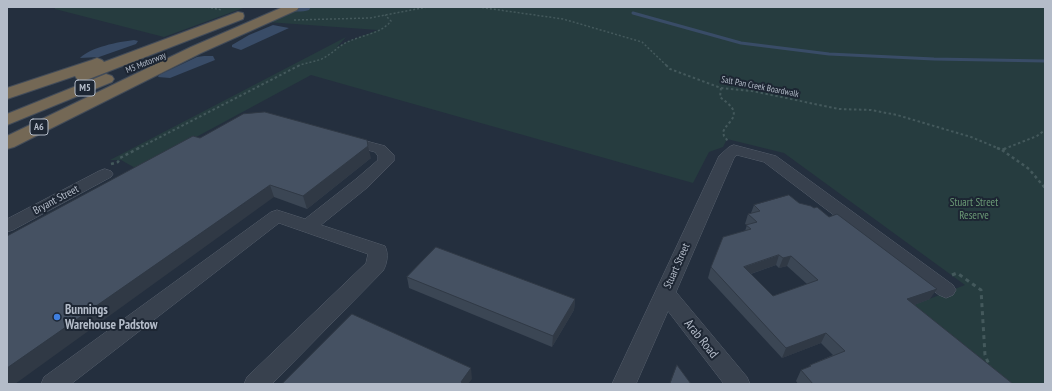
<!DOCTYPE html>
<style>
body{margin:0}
#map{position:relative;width:1052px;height:391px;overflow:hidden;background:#242f3e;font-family:"PT Sans Narrow",sans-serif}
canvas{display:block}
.frame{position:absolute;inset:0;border:8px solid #b4bcc9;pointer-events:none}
</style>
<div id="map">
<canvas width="1052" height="391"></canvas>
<div class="frame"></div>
</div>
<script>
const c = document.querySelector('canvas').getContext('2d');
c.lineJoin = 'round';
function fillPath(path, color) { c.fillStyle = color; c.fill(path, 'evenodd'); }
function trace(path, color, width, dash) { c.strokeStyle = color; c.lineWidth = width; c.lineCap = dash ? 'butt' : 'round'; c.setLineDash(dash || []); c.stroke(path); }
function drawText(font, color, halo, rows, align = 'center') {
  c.font = font + ' "PT Sans Narrow",sans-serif'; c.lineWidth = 4; c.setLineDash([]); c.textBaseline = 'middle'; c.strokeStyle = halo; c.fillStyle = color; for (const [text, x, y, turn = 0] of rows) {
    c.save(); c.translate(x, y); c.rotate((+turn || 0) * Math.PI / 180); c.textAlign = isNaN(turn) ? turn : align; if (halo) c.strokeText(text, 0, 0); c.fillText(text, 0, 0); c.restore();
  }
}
fillPath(new Path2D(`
 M55 7H246L164 37 55 9Z
 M302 7H1045V384H991L901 310 965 285 784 153 727 139 723 147 709 152 693 183 311 75 137 169 121 160H110L346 37 337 47 349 41 378 30 267 22Z`), '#263c3f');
fillPath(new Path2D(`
 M273 25 289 28 241 50 232 47V45L249 35Z
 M134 40 138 41 136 44 99 57 80 58C91 47 118 42 134 40Z
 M204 56H213L215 60 170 78 158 77 159 75 197 57Z`), '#394c67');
trace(new Path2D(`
 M633 13 741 43 829 54 934 59 1045 61`), '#394c67', 3);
fillPath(new Path2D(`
 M285 7H311L309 10C302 12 294 12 287 10Z`), '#394c67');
const minor = new Path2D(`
 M347 136 385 146 394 155V161L368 187 321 225 385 246C389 254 387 264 383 271L272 384H244L247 377 366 263 368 254 279 223 71 384H41L44 377 271 212 277 210 305 219 356 179 378 160V156L375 152 342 143 340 140 342 137Z
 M734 145 776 156 953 285 956 290 953 295 946 298 939 295 764 162 737 155 734 158 676 292 747 377 750 384H724L668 311 636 384H612L719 156 729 147Z
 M105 169 111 171 113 174 111 177 13 230 7 232V219L99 171Z`);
const highway = new Path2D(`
 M283 7H299L297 10 201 53 14 147 7 149V136L191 47Z
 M238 12 243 13 244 16 243 19 89 79 83 81 77 79 75 76 7 99V88L92 60 97 58 102 60 104 62Z
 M106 74 112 76 114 79 112 82 7 125V114Z`);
trace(minor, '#565f6c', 1);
trace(highway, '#434c59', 2);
trace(new Path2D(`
 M207 7 222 10
 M478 7 563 19 642 42 667 66
 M294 20 370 18 427 7
 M298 66C306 62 319 62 327 56 335 51 341 44 350 41 363 35 382 33 391 21L385 15`), '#44595c', 1.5, [2, 2]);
trace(new Path2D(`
 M666 65 670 69 721 88 752 91 839 109 871 110 897 115 971 137 1000 149
 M721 88 720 97C728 104 740 110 730 122 727 125 725 128 723 132L724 136 728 141
 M137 149 300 65
 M1004 149 1037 136 1045 130`), '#44595c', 2, [2.5, 2.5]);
trace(new Path2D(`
 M997 148 1002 150 1007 148
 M1002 150 1029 169 1045 188
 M111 164 118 162 120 158 139 148`), '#44595c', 2.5, [3, 3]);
trace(new Path2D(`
 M952 275 957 273 981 290 985 355 990 367`), '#44595c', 3, [4, 4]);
fillPath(minor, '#38414e');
fillPath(highway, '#746855');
fillPath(new Path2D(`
 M200 138 371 158 307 209 274 197Z
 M799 203 930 299 914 305 1013 384H798L796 381 801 370 809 367 810 365 833 355 821 343 782 358 708 278 711 267 745 231 747 225 745 224 748 214 751 213 754 205ZM776 265 779 268 787 266 807 284 773 296 751 274Z
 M407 277 575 299 574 310 552 347 409 288Z`), '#3b4654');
fillPath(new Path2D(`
 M368 146 371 158 307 209 303 196Z
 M270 185 274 197 15 384H7V368Z
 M779 255 776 265 741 277 744 267Z
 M791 256 787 266 779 268 783 258Z
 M937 289 930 299 900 310 907 299Z
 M575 299 574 310 552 347 553 336Z
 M826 333 821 343 782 358 786 348Z
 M471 368 472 379 468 384H461V382Z`), '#303945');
const building = new Path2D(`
 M265 112 367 140 368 146 303 196 270 185 7 368V236L193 136 200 138 243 114Z
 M789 195 799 203 811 206 814 208 817 207 829 217 837 214 937 289 907 299 1013 384H813L801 370 811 366 810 365 845 351 826 333 786 348 711 267 723 237 751 229 746 225 757 222 748 214 760 211 754 205ZM779 255 783 258 791 256 818 280 773 296 744 267Z
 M436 247 575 299 553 336 407 277Z
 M352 314 471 368 461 382 464 384H282Z
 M677 365 691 384H670Z`);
fillPath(building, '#455162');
trace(building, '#303945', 1);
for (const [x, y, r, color] of [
 [57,317,4,"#3f7fe0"]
]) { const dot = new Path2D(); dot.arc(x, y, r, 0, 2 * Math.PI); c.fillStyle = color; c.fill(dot); trace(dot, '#1d2633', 1.5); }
drawText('9px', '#b4bcc9', '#1d2633', [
 ["M5 Motorway",146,63,-22],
 ["Salt Pan Creek Boardwalk",760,87,11]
]);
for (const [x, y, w] of [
 [85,88,20],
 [39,127,18]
]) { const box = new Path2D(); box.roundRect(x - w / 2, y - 8, w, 16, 3); c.fillStyle = '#1d2633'; c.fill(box); trace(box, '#b4bcc9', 1); }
drawText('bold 10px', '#b4bcc9', null, [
 ["M5",85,88],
 ["A6",39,127]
]);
drawText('11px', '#b4bcc9', '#1d2633', [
 ["Bryant Street",56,200,-28],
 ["Stuart Street",677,266,-66]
]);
drawText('11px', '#6b9a76', '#1d2633', [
 ["Stuart Street",974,203],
 ["Reserve",974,216]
]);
drawText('bold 13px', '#b4bcc9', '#1d2633', [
 ["Bunnings",65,310],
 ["Warehouse Padstow",65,325]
], 'left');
drawText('13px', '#b4bcc9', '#1d2633', [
 ["Arab Road",701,339,51]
]);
</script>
